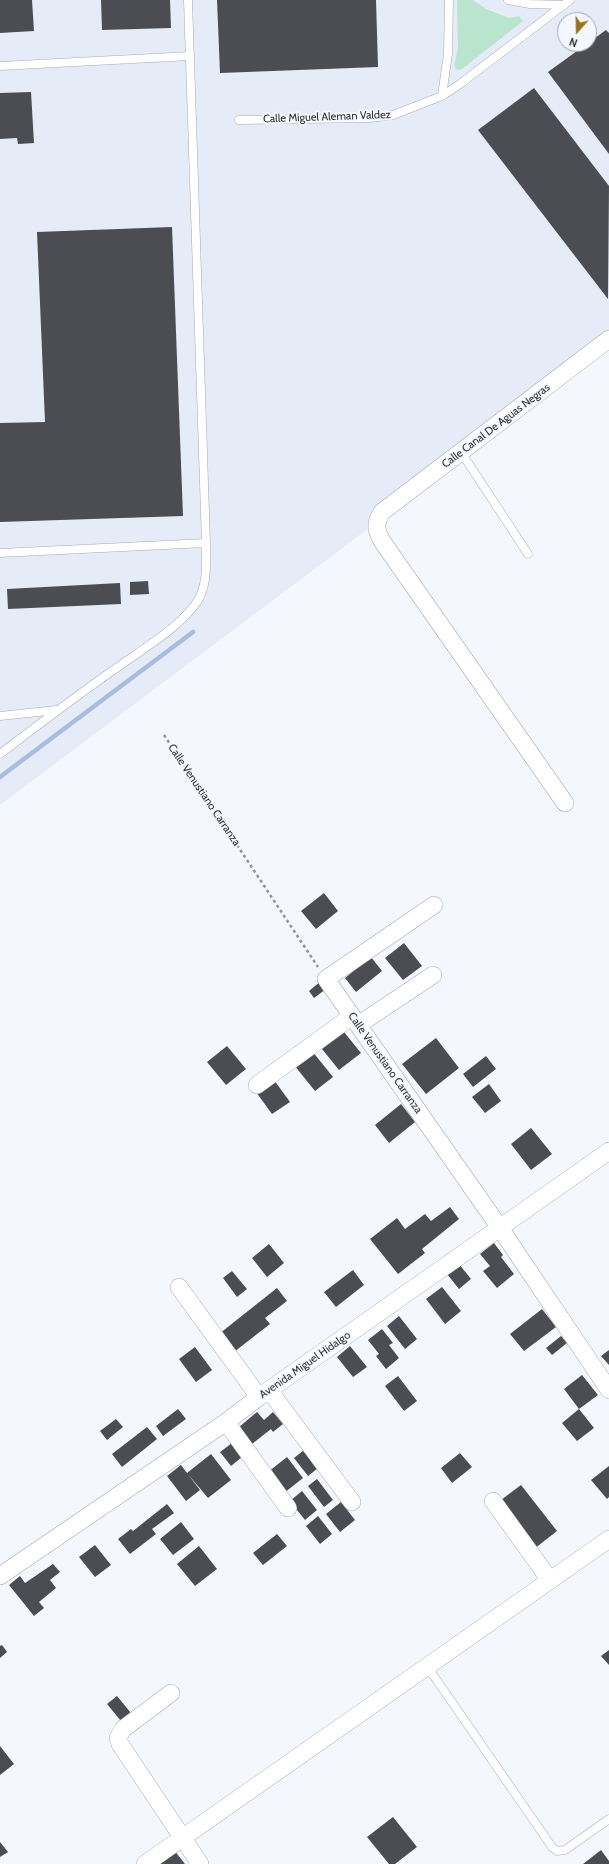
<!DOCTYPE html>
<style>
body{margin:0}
#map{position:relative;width:609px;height:1864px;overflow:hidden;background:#f4f7fd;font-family:Cabin,sans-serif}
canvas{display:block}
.north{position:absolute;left:557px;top:12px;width:40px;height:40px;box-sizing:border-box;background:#f4f7fd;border:1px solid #a5a7ac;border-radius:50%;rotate:200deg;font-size:11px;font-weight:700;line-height:16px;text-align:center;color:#2f3032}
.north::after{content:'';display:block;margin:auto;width:14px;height:18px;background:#93761c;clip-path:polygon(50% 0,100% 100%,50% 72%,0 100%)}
</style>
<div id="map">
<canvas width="609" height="1864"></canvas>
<div class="north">N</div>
</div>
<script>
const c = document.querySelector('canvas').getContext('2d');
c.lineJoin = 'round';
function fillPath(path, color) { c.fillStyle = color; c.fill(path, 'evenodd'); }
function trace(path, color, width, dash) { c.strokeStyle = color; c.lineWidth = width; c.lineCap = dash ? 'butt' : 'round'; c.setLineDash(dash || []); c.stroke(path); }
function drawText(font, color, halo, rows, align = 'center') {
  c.font = font + ' Cabin,sans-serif'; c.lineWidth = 4; c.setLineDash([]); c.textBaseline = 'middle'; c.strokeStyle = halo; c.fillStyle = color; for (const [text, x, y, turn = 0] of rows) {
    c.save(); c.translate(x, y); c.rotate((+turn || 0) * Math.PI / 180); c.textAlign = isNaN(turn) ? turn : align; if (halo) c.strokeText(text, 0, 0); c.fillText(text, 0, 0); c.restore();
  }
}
fillPath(new Path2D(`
 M0 0H609V348L0 805ZM565 20H589V44H565Z`), '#e6ebf8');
fillPath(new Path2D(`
 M457 0H473L486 9 509 18 519 16 523 21 462 69 457 70 454 66 458 48Z`), '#b9e5cf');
trace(new Path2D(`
 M0 777 193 632`), '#a9bbdf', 4.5);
fillPath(new Path2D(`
 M0 0H32L34 31 0 33Z
 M101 0H170L171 28 102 30Z
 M217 0H376L378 67 220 73Z
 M606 30 609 33V154L548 72Z
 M534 88 609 186 608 299 478 130Z
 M31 92 34 143 18 144 17 138 0 139V93Z
 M172 227 183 516 0 522V423L45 422 37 232Z
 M148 581 149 594 130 595V582Z
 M120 583 121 604 8 609 7 589Z
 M324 893 338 911 316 929 301 911Z
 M404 943 422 966 403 980 385 958Z
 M371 957 382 971 356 992 345 978Z
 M321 981 326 989 314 998 309 991Z
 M344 1032 361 1053 339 1070 322 1049Z
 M436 1038 459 1068 426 1094 402 1064Z
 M227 1046 246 1069 226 1085 207 1062Z
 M312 1051 333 1077 315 1091 294 1065Z
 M486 1056 496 1069 473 1087 463 1074Z
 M274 1080 290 1102 272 1114 256 1092Z
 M489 1084 501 1101 485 1113 472 1097Z
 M401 1104 415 1122 389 1143 375 1125Z
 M531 1128 552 1154 531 1170 511 1144Z
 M450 1207 459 1219 422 1249 425 1253 398 1274 370 1239 397 1218 405 1229 425 1214 431 1221Z
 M494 1243 503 1255 501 1257 514 1274 497 1288 483 1271 490 1266 480 1254Z
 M269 1244 284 1263 267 1277 252 1258Z
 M459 1264 471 1279 459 1289 447 1274Z
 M353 1270 364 1285 336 1307 324 1292Z
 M232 1271 247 1289 237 1297 223 1278Z
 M442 1287 461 1311 445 1324 426 1299Z
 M277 1288 287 1301 265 1318 270 1324 234 1352 219 1334Z
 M542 1309 556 1327 524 1351 510 1334Z
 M399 1316 417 1339 405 1349 387 1326Z
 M382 1329 393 1343 389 1345 399 1358 386 1369 376 1356 379 1354 368 1340Z
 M561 1336 567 1343 552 1355 546 1348Z
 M350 1346 367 1367 353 1377 337 1357Z
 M195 1347 212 1370 196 1382 179 1359Z
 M609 1350V1365L601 1356Z
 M582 1375 598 1395 579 1409 564 1389Z
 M398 1376 417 1401 404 1411 385 1386Z
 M178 1409 186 1419 163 1436 156 1426Z
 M579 1409 594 1428 577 1441 562 1423Z
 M257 1412 264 1420 273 1412 283 1424 273 1432 271 1429 252 1444 239 1427Z
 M116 1419 123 1427 107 1440 100 1431Z
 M147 1427 157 1439 122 1467 112 1454Z
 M232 1443 242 1457 231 1466 220 1452Z
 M308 1447 322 1465 308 1476 294 1458Z
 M460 1453 472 1467 452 1483 441 1468Z
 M211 1454 231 1480 208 1498 187 1473Z
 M287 1457 303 1478 284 1493 268 1472Z
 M181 1465 200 1490 186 1501 167 1476Z
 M609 1466V1497L607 1499 591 1480Z
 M317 1479 333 1500 324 1507 308 1486Z
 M521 1485 557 1531 534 1549 497 1503Z
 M302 1491 317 1510 305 1520 290 1501Z
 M341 1502 355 1520 340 1532 326 1514Z
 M167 1504 174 1513 152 1529 156 1534 130 1554 118 1539 131 1529 133 1531Z
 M318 1516 332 1534 320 1544 306 1526Z
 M181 1522 194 1539 173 1555 160 1539Z
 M277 1534 287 1546 263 1565 253 1553Z
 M95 1545 111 1565 95 1577 79 1557Z
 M199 1546 217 1569 195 1586 177 1564Z
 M53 1564 60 1572 50 1580 56 1588 39 1602 44 1608 34 1616 9 1585 20 1576 25 1583Z
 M2 1645 7 1652 0 1658V1646Z
 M609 1650V1665L601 1656Z
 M117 1696 131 1713 121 1721 107 1704Z
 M0 1746 14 1764 0 1775Z
 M393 1817 417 1847 395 1864H389L367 1837Z
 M0 1842 8 1852 0 1857Z
 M174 1850 185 1864H157Z
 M601 1850 609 1861V1864H583Z`), '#4b4d52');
const lane = new Path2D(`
 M188 0 206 543
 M508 0 530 4 564 5
 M0 66 190 56
 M442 96 448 54 449 0
 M239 120 370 118 393 115 442 96 460 84 570 0
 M461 452 528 554
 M0 553 206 543C206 563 208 585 197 602 178 629 141 650 115 669 76 696 38 725 0 754
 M0 716 57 710
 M427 1666 552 1847 557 1851 565 1850 609 1819`);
const street = new Path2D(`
 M565 803 384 544C376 532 374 524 382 512L609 339
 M434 905 326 979 500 1228 609 1390
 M358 1025 433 975
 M257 1085 352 1016
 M179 1287 259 1397
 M269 1390 352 1502
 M226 1422 288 1508
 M493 1501 550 1580
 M0 1576 226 1422 259 1397 609 1151
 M171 1693 123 1729 118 1738 120 1744 200 1864
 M145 1864 609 1539`);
trace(lane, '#a7a9af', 9);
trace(street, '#a7a9af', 18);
trace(new Path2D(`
 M164 735 318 967`), '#939599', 2.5, [3, 3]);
trace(lane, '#fff', 8);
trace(street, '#fff', 17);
drawText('11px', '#2f3032', '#f4f7fd', [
 ["Calle Miguel Aleman Valdez",327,117,-2],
 ["Calle Canal De Aguas Negras",496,426,-37],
 ["Calle Venustiano Carranza",204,795,56],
 ["Calle Venustiano Carranza",385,1063,55],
 ["Avenida Miguel Hidalgo",305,1365,-35]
]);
</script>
